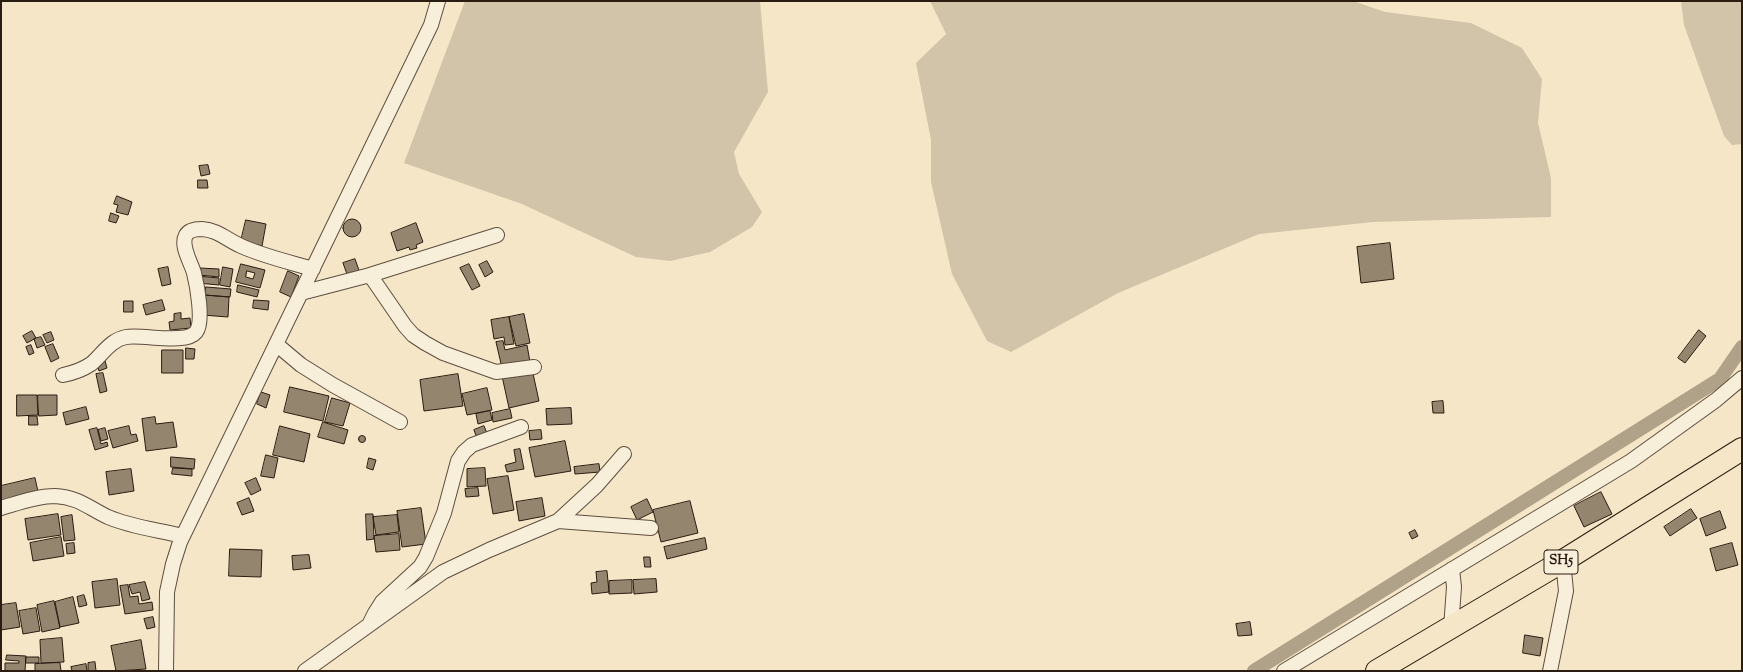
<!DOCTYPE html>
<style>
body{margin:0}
#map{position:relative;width:1743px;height:672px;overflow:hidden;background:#f5e6c7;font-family:"Sorts Mill Goudy",serif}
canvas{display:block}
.frame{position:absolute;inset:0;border:2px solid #2a1c10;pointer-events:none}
</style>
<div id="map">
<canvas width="1743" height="672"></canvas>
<div class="frame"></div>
</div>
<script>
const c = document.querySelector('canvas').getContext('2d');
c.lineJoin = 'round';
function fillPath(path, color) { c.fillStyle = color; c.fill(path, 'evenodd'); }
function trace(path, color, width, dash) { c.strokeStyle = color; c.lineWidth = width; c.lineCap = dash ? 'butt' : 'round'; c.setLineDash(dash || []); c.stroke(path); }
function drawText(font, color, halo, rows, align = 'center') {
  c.font = font + ' "Sorts Mill Goudy",serif'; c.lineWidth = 3.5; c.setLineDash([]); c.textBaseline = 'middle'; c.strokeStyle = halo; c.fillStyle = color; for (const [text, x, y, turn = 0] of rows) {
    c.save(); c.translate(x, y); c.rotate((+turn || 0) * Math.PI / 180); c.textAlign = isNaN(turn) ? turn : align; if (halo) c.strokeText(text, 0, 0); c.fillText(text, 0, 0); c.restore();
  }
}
fillPath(new Path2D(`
 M465 1H760L768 92 734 152 739 174 762 212 752 227 710 252 670 261 636 257 522 204 404 163Z
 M930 1H1353L1385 12 1471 23 1522 48 1542 79 1538 123 1551 178V217L1373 222 1259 234 1118 293 1011 352 987 341 952 274 931 182V140L916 63 946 34Z
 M1681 1H1742V144L1732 145 1724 136 1684 25Z`), '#d2c4a8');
trace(new Path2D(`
 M1254 671 1720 379 1742 347`), '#b0a189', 14);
const building = new Path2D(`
 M208 165 210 174 201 176 199 166Z
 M198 180H207L208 188H198Z
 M117 196 132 202 128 215 116 212 118 205 114 204Z
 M111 213 119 216 116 223 109 221Z
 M343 228a9 9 0 1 1 18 0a9 9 0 1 1-18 0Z
 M246 220 266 224 262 246 241 241Z
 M416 223 423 242 416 245 417 248 410 250 409 247 397 251 391 233Z
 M1390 243 1394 279 1361 283 1357 247Z
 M355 259 360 273 348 277 343 263Z
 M487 261 493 272 485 277 479 265Z
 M241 264 265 270 260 288 236 282ZM247 271 255 273 253 279 246 277Z
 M469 264 480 286 472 290 460 268Z
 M168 267 171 284 162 286 158 269Z
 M223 267 233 269 230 287 220 285Z
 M200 268 219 269V277L199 275Z
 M288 271 299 276 291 297 280 292Z
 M198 276 219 278V285L197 283Z
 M238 285 259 290 257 297 237 292Z
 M206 287 231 289 230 297 205 295Z
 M204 295 229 297 228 317 202 315Z
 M162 300 165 310 146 315 143 305Z
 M254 300 269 301 268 310 253 308Z
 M124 301H133V312H124Z
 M181 313V319L190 318 191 328 170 330 169 322 174 321V314Z
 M524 314 530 343 516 346 509 317Z
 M509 317 514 344 505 345 504 337 494 339 491 320Z
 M1699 330 1706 336 1685 363 1678 358Z
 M32 331 36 338 27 343 23 336Z
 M51 332 54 340 47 343 43 335Z
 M41 337 45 345 37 348 34 339Z
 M503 341 505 350 527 345 530 362 502 368 496 342Z
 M53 344 59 358 51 362 45 347Z
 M31 345 34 353 29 355 26 347Z
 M186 348 195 349 194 359H186Z
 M162 350H183V373H162Z
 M105 361 107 368 99 371 97 365Z
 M532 369 539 401 509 408 502 376Z
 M103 373 107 391 100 393 96 374Z
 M458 374 463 406 424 411 420 380Z
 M290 387 329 396 323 421 284 412Z
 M487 388 492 410 467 415 462 394Z
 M261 392 270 395 266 408 257 404Z
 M17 395H37L38 415 17 416Z
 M38 395H57V415L39 416Z
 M332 398 350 403 343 426 325 422Z
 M1443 401 1444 413H1433L1432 402Z
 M86 407 89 419 66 425 63 413Z
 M571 408 572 424 547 425 546 409Z
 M510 409 512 418 493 422 492 413Z
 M490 411 492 420 478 424 476 414Z
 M29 416H37L38 425H29Z
 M155 417 156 424 173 422 177 447 146 451 142 419Z
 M323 422 348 430 344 444 318 437Z
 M129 426 131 435 136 434 138 441 113 448 108 431Z
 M280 426 310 434 304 462 273 455Z
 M484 426 489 438 478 441 474 430Z
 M97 428 101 444 107 442 108 446 95 450 89 430Z
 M105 428 108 439 101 441 98 430Z
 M541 430 542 439 530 440 529 431Z
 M358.5 439a3.5 3.5 0 1 1 7 0a3.5 3.5 0 1 1-7 0Z
 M565 441 571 471 535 477 529 448Z
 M520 449 524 469 507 472 505 465 516 462 514 450Z
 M266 455 278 458 274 478 261 476Z
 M171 457 195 459 194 469 171 467Z
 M369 458 376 460 373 470 367 468Z
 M599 464 600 472 575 474 574 467Z
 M173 468 192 469V476L172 474Z
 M485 468 486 486 467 487V469Z
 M131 469 134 491 109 495 106 472Z
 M508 476 514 510 493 514 487 479Z
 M35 478 39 496 1 505V486Z
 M256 478 261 490 251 495 245 483Z
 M478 488 479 496 466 497 465 489Z
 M1601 492 1612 514 1584 527 1574 506Z
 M249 498 254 511 242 515 237 503Z
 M542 498 545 516 519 521 516 502Z
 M647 499 653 512 637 520 631 507Z
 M690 501 698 533 661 542 653 510Z
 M421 508 426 544 402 547 397 511Z
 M1691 509 1697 518 1670 536 1664 527Z
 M1720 511 1726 528 1706 536 1700 519Z
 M58 514 61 535 28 540 25 519Z
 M366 514H373L374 539 367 540Z
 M72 515 75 540 64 541 61 517Z
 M397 515 399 532 376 535 373 517Z
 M1415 530 1418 536 1412 539 1409 533Z
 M399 534 400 550 376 552 374 536Z
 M61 537 64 556 33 561 30 543Z
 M705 538 707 549 667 559 664 547Z
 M74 543 75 553 67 554 66 544Z
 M1732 543 1738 565 1716 571 1710 549Z
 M230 549 262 550 261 577 229 576Z
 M309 555 311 568 293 570 292 556Z
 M644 557H650L651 567H645Z
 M607 571 609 592 592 594 591 583 597 582 596 572Z
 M117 579 120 605 95 608 92 582Z
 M656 579 657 592 634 594 633 580Z
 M632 580V593L609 594V581Z
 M145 582 150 599 142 601 140 592 132 594 129 585Z
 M128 585 130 597 138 596 139 604 152 602 153 610 125 614 120 586Z
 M84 595 87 605 79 607 77 597Z
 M73 597 79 623 60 627 55 602Z
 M54 601 60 628 42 632 37 605Z
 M16 603 20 627 1 630V605Z
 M36 608 40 631 23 634 19 611Z
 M153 617 155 627 147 629 144 619Z
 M1250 622 1252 635 1238 636 1236 624Z
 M1525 635 1543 638 1540 656 1523 653Z
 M62 638 64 662 41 663 40 640Z
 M141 640 146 669 116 671 111 646Z
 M7 655 26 656 25 671H5V663H19V661L6 660Z
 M26 657H39V663H26Z
 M95 662 96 671H88V663Z
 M60 663 61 671H35V664Z
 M86 664 87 671H72L71 667Z`);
fillPath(building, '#94856f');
trace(building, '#2a1c10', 1);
const street = new Path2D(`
 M370 275 497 235
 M301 293 370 275 405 326 413 335 425 343 443 353 496 372 534 367
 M276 344 301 365 333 385 400 422
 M63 375C73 373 82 370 91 364 102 355 110 340 126 337 143 334 186 345 196 332 204 322 197 285 194 273 191 262 180 246 186 235 189 230 197 229 202 229 218 230 227 240 241 246 263 256 289 262 313 269
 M1 508C18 503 37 496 55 496 78 497 89 508 108 517 131 527 159 530 183 536
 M558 521 651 528
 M369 625 375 613 382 602 420 567 426 557 444 513 458 461 464 452 472 445 521 427
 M1451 628 1454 587 1452 569
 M166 671 167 592 173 564 180 542 431 25 438 1
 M305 671 443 572 489 550 558 521 597 485 624 454
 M1284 671 1631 461 1716 400 1742 378
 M1550 671 1566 591 1563 561`);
const primary = new Path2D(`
 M1377 671 1563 561 1742 449`);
trace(street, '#5d4e3e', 16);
trace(primary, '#2a1c10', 24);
trace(street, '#f8efdb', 14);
trace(primary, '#f5e6c7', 22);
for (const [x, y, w] of [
 [1561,562,34]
]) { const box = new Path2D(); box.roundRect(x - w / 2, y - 12, w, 24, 3); c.fillStyle = '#f8efdb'; c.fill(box); trace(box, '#2a1c10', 1); }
drawText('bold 14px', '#2a1c10', null, [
 ["SH5",1561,562]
]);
</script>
